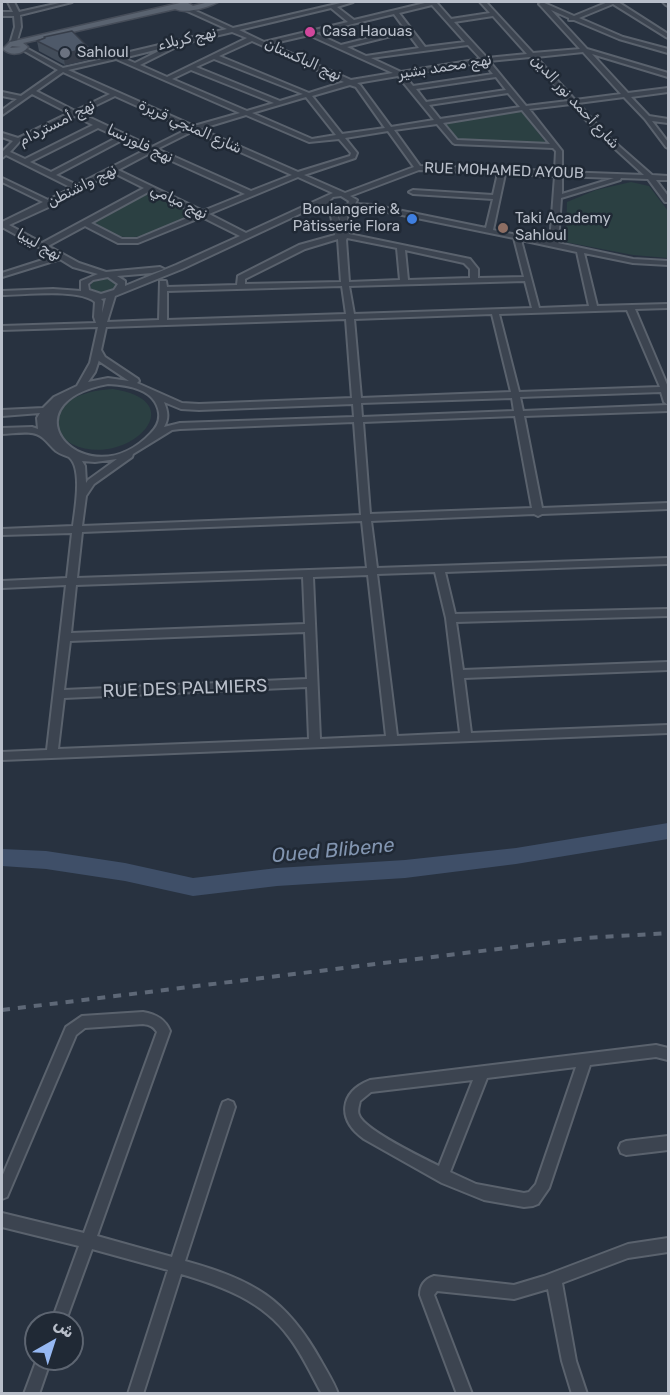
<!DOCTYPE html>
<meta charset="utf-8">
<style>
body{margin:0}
#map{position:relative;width:670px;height:1395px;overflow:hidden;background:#283240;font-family:Rubik,"Noto Naskh Arabic",sans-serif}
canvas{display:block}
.frame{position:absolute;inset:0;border:3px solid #b9bfca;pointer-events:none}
.north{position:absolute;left:24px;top:1311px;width:60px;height:60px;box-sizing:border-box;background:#202935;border:2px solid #5d6571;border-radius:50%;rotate:39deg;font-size:16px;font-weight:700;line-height:24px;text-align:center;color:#b9bfca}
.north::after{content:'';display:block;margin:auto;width:21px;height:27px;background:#96b8f2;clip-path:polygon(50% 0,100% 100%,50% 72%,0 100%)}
</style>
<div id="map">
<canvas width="670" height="1395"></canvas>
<div class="frame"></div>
<div class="north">ش</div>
</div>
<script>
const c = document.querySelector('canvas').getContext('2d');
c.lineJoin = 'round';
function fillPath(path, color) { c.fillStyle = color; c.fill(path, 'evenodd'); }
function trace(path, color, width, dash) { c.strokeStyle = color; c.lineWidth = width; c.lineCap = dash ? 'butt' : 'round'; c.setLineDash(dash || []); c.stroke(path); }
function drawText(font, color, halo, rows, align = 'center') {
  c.font = font + ' Rubik,"Noto Naskh Arabic",sans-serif'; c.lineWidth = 5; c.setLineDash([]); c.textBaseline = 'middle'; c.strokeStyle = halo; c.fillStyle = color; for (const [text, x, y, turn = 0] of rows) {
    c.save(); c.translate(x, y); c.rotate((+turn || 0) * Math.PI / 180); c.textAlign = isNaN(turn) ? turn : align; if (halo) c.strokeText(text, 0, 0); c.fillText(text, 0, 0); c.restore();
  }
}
fillPath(new Path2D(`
 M518 111 523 113 546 143 459 140 445 124Z
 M631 182 649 186 668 211V258L633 255 565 242 563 239 566 235 567 202 596 190Z
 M149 193H154L190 210V216C156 231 127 252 95 222Z
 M105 277 117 283 116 288 100 293 90 288 92 281Z
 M113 389C197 402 124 470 72 444 64 440 57 433 56 424 55 397 93 390 113 389Z`), '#2b4042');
fillPath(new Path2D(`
 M668 823V839L516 864 405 878 277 886 193 896 125 881 46 869 2 866V849L46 851 125 863 193 878 277 868 405 860 516 848Z`), '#3f4f68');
const minor = new Path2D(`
 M8 2H14L19 12 64 2H72L20 15 21 27 16 44 13 46 10 44 15 27 14 16H2V12H13Z
 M345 2H353L337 7 354 20 429 2H436L451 19 490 13 480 2H486L533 53 580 49 540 5 539 4 542 2 574 16 608 2H618L668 34V38L666 37 613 4 579 18 623 37 668 49V53L619 39 574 20H569V18L551 10 587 49 668 73V77L592 54 628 93 668 88V92L631 97 649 116 668 119V123L652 121 668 142V148L666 147 645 119 624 97 578 103 604 133 652 175 668 176V180H656L668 196V202H665L648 179 621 178 620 180 561 198 558 243 633 259 668 261V265L633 263 584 253 597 306 668 304V308L635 309 668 387V405L664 402 661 392 520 397 523 411 668 405V411L524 416 542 508 668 503V509L542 514 538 516 534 514 371 521 377 568 668 558V564L445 572 455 614 668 609V616L456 622 463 670 668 662V670L464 678 471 733 668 725V733L2 760V752L47 750 66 585 2 588V581L67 578 72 533 2 535V529L73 526C75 510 83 468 69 457 65 455 60 454 56 451 51 447 48 442 43 438 33 429 14 434 2 434V428L32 427 38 429 37 418 40 413 2 416V410L43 408 54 397 77 386 90 363 98 327 2 330V326L96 323 94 317 95 302C79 288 24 295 2 295V291L53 289 81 291V281L98 274 73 267 60 259 2 277V273L55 256 2 227V222L43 202 2 182V178L48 200 72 188 6 155 2 158 3 151 13 141 2 137V133L18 138 69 113 32 94 2 115V110L17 99 2 96V92L21 96 58 70 21 49 26 48 63 68 111 57 114 54 117 55 227 29 185 10V8L187 7 233 28ZM432 5 465 42 425 47 399 13ZM331 8 348 22 264 42 239 30ZM394 14 405 29 341 45 315 33ZM493 16 527 54 487 58 454 22ZM232 32 247 38 167 77 140 65 174 48 173 46ZM407 32 419 48 366 56 347 47ZM309 35 393 73 351 80 270 44ZM252 41 344 82 309 93 219 56ZM468 45 481 59 401 72 371 58ZM167 47 135 63 123 58ZM583 52 621 94 575 100 536 57ZM530 57 568 101 526 106 489 61ZM116 59 240 113 194 126 68 70ZM214 59 303 94 280 101 196 67ZM483 62 493 74 413 86 404 75ZM191 70 274 103 247 111 172 79ZM63 72 110 94 75 111 36 91ZM398 76 434 120 391 127 360 85 357 83ZM496 77 506 90 426 102 416 89ZM350 85 356 87 385 128 342 134 312 96ZM508 93 520 107 440 119 429 105ZM115 96 188 129 152 147 80 113ZM306 97 336 135 312 139 252 113ZM571 104 600 135 644 175 562 172V151L529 109ZM522 110 550 144 457 140 443 123ZM246 115 309 142 339 139 351 153 350 156 298 172 200 129ZM75 116 93 125 25 159 10 152 20 141ZM437 124 453 143 455 144 553 148 556 151 555 171 420 166 394 130ZM98 128 118 137 51 172 30 162ZM193 131 292 175 251 191 157 149ZM388 131 414 167 345 193 304 175 355 158 357 153 345 138ZM124 139 147 149 77 185 56 175ZM152 152 245 194 203 211 118 170ZM419 170 498 173 493 195 413 190 409 192 413 194 493 199 486 228 373 205 355 204 357 200 350 196ZM112 172 144 188 42 243 9 225 53 205ZM505 174 555 176 550 242 493 230ZM562 176 614 178 562 194ZM298 177 333 193 246 233 209 214ZM150 191 197 214 137 239H122L91 223ZM341 196 349 201 348 205 340 207 330 203V200L333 197ZM323 203 330 211 335 235 299 245 238 276 237 285 167 287 166 281H160L159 320 107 322 115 296 182 269ZM350 208 373 209 514 238 524 277 478 278V269L470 259 349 234 347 216ZM342 210 339 216 341 229 337 211ZM202 217 240 236 176 265 125 286V281L117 276 152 273 164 269 160 267 106 272 79 263 48 246 85 226 118 243H138ZM347 238 397 248 400 280 349 282 346 240ZM338 239 341 282 245 284V279L305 249ZM521 240 577 252 589 306 539 308ZM405 250 464 263 470 269V278L408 280ZM108 277 118 284 114 290 101 294 89 290 88 284 93 280ZM525 281 532 308 354 314 349 286ZM342 286 346 314 167 320V291ZM106 298 102 313 103 301 101 299ZM627 310 660 387 519 392 499 314ZM492 314 511 392 361 398 354 319ZM346 319 352 398 199 404 182 403 137 383 139 381 138 379 105 357 101 350 106 327ZM99 360V361L129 381 108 378 88 382 95 372ZM108 384C128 385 156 389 159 413 160 421 157 427 151 433 87 501 0 404 108 384ZM512 398 514 411 362 417 361 403ZM164 402 181 409 199 410 353 404 354 417 180 423 164 427C169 418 168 412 164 402ZM515 416 532 508 370 514 363 422ZM354 422 361 515 82 526 86 496 94 484 132 457 133 454 172 430 180 429ZM117 459 88 480 86 483 85 466 82 461 95 462ZM362 521 367 568 77 578 82 532ZM435 572 446 618 460 733 397 736 377 574ZM368 575 386 736 320 739 313 577ZM303 577 305 624 71 633 76 585ZM305 632 307 679 64 690 70 641ZM307 687 309 739 58 749 64 698Z
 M663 2H668V6L666 5Z
 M143 1012C156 1014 165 1019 170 1031L97 1236 172 1257 221 1107 223 1102 228 1100 233 1102 235 1107 185 1261C253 1280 286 1298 321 1361 327 1372 334 1382 338 1394H322C311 1374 302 1354 289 1337 263 1301 222 1286 181 1274L143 1394H128L168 1270 92 1249 65 1323H51L79 1246 2 1227V1213L84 1233 157 1032C153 1026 150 1025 143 1024L85 1028 76 1035 7 1197 2 1199V1177L66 1027 82 1016Z
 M656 1045 668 1048V1060L656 1057 590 1065 549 1188 538 1204 533 1206 524 1207 484 1200 442 1183 364 1139C337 1120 339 1092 370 1080ZM576 1067 536 1184 529 1192 524 1193 476 1184 450 1172 487 1078ZM473 1080 439 1166C423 1158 364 1130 359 1115 357 1111 359 1106 360 1101L371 1092Z
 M668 1136V1150L626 1155 621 1153 619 1148 621 1143 626 1141Z
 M668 1238V1252L628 1258 562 1283 576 1361 587 1394H572L562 1361 548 1289 514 1299 437 1291 434 1295 472 1394H457L420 1295C420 1285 425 1279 434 1276L514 1285 544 1276 628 1244Z
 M37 1359H51L39 1394H24Z`);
const major = new Path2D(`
 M209 2H218C207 8 186 14 175 9L23 43 28 47C22 55 10 56 3 49L10 42 180 3H188L193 6ZM12 46 21 47 10 48Z`);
trace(minor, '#5a626d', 4);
trace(major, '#464d59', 3);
fillPath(minor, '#3c4450');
fillPath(major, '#5a6370');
trace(new Path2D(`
 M2 1010 587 938 668 933`), '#5e6877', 4, [8, 8]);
fillPath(new Path2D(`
 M44 37 91 59 65 65 39 51 37 41 44 39Z`), '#434d5a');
fillPath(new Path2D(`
 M89 48 91 59 65 65 63 54Z`), '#373e4a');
const building = new Path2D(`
 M72 31 89 48 63 54 37 41 45 38 44 37Z`);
fillPath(building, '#4e5969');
trace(building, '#373e4a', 1.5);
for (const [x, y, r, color] of [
 [310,32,6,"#d1479c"],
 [65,53,6,"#6b7280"],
 [412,219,6,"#3f7fe0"],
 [503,228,6,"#8d6e63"]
]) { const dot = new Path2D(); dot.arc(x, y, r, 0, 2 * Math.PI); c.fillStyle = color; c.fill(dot); trace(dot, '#202935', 2); }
drawText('15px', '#b9bfca', '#202935', [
 ["Casa Haouas",322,32],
 ["Sahloul",77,53],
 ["Boulangerie &",400,210,"right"],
 ["Pâtisserie Flora",400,227,"right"],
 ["Taki Academy",515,219],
 ["Sahloul",515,236]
], 'left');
drawText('15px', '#b9bfca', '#202935', [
 ["نهج كربلاء",187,39,-13],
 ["نهج الباكستان",303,60,24],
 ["نهج محمد بشير",445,67,-9],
 ["شارع أحمد نور الدين",575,102,47],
 ["نهج أمستردام",57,123,-27],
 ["شارع المنجي قريرة",190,127,24],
 ["نهج فلورنسا",140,144,25],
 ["RUE MOHAMED AYOUB",504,171,2],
 ["نهج واشنطن",82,186,-27],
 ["نهج ميامي",179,202,26],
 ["نهج ليبيا",39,245,29]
]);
drawText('18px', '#b9bfca', '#202935', [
 ["RUE DES PALMIERS",185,689,-2]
]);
drawText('italic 20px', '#8295b0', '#202935', [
 ["Oued Blibene",333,851,-5]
]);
</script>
